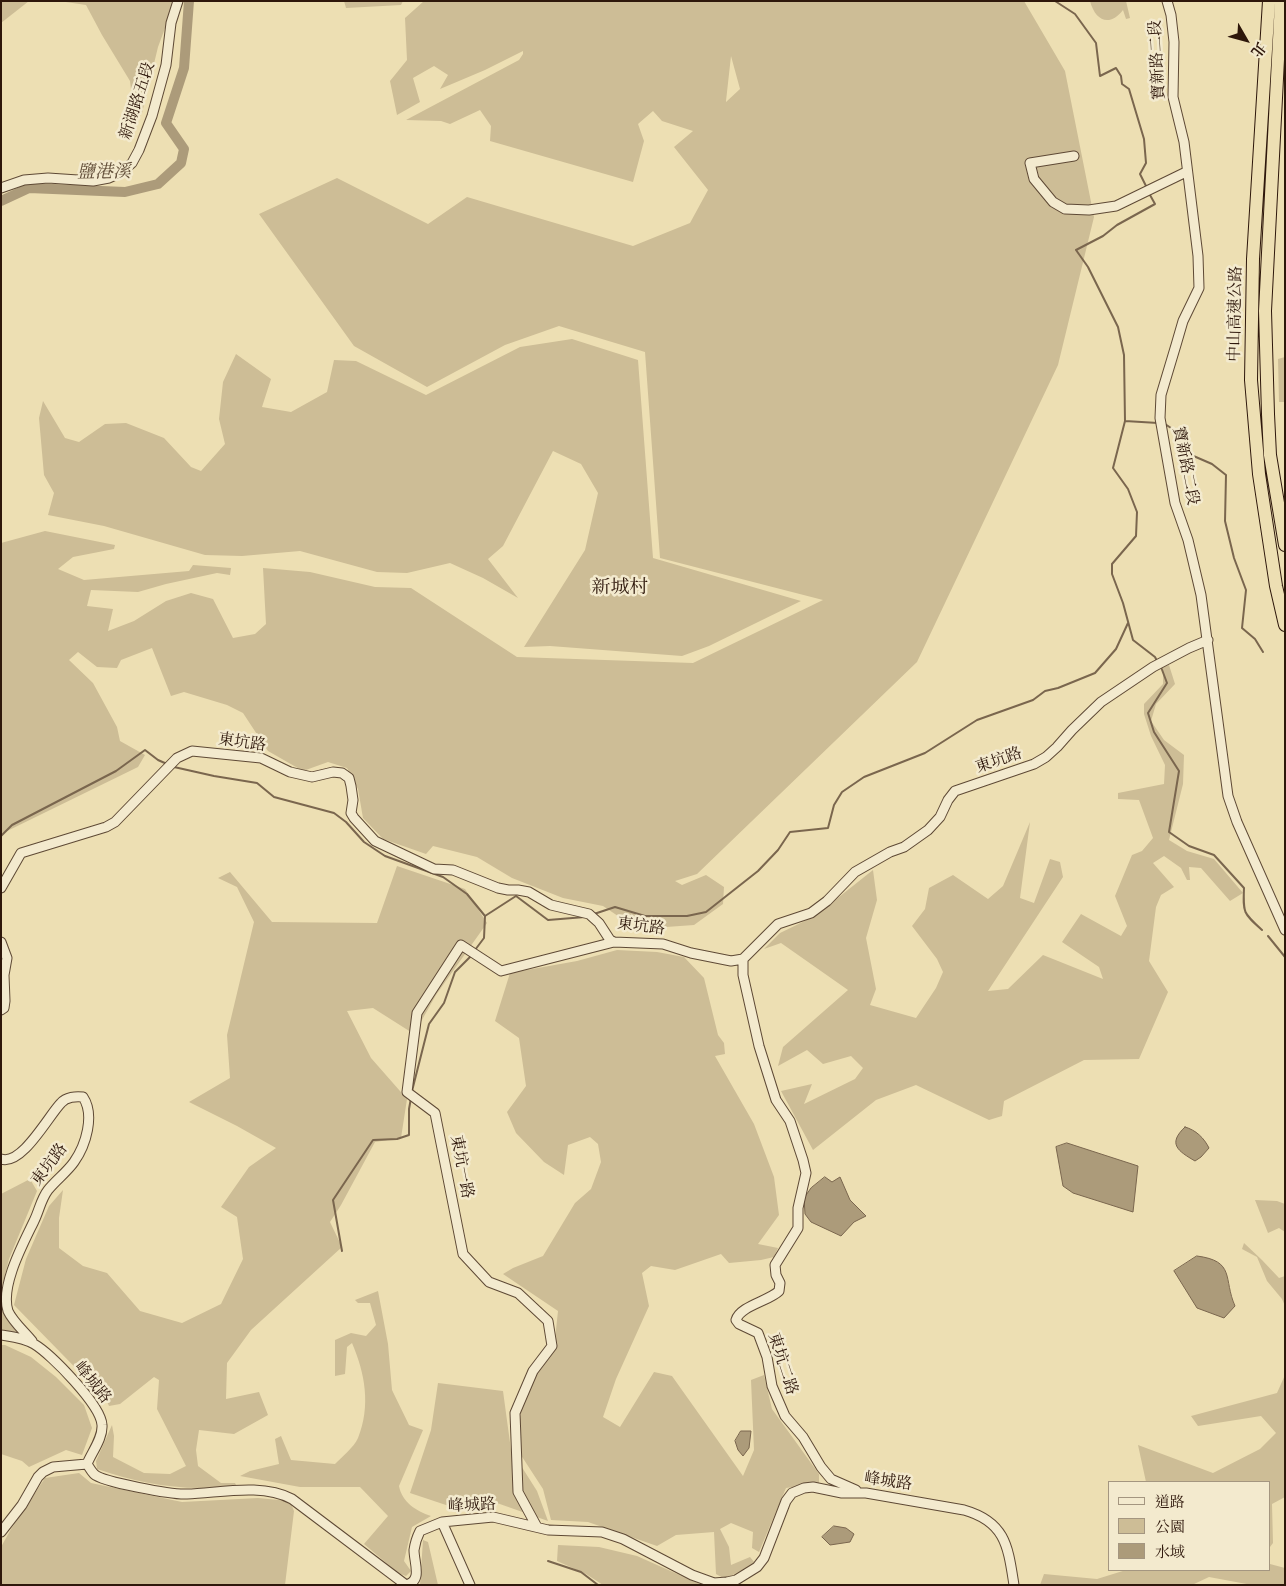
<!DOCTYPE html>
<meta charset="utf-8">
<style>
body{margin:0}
#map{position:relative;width:1286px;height:1586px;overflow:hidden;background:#eddfb3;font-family:"Libre Bodoni","Noto Serif TC",serif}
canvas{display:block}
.frame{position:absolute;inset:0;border:2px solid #2e170b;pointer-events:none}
.legend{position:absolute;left:1108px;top:1481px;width:162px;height:90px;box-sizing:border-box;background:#f3eace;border:1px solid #a49680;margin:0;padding:6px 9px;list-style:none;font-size:15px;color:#2e170b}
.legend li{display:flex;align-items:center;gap:10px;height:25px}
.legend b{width:25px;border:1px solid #a49680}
.north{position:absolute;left:1221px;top:15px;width:50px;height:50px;-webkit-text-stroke:4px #f3eace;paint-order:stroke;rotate:128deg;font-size:14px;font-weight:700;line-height:20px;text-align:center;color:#2e170b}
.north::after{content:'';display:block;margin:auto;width:18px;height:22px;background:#2e170b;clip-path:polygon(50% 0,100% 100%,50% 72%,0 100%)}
</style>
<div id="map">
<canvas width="1286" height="1586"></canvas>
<div class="frame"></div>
<ul class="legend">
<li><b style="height:6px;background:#f3eace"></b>道路</li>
<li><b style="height:14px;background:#cdbd96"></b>公園</li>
<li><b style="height:14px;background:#ac9b7a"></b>水域</li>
</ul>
<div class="north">北</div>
</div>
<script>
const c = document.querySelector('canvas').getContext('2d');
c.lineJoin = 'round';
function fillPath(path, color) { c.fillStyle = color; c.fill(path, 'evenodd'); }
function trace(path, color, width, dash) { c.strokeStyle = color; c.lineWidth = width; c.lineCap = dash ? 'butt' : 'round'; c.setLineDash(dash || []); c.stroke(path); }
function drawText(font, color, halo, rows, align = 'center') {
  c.font = font + ' "Libre Bodoni","Noto Serif TC",serif'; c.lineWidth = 5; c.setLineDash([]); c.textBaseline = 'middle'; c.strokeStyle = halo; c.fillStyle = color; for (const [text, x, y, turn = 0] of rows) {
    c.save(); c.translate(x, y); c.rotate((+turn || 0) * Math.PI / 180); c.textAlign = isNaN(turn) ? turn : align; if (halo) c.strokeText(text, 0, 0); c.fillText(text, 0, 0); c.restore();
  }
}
fillPath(new Path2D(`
 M1 1H29L1 23Z
 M59 1H175L158 47 142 113 134 116 130 81 102 35 86 5Z
 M344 1H403L401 5 346 8Z
 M424 1H1024L1065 71 1094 217 1058 365 917 662 697 874 675 881 682 885 706 875 724 887 723 904 694 925 666 927 643 923 618 916 603 906 563 898 512 878 477 857 433 846 426 854 383 839 363 818 358 789 347 768 328 762 303 771 268 751 243 713 227 705 184 692 171 696 152 648 121 660 117 668 97 667 78 652 69 660 93 683 117 727 120 741 145 755 138 767 1 834V543L45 531 115 545 114 549 73 557 58 569 84 580 189 571 193 565 231 568 230 575 217 573 166 584 138 592 91 590 87 606 113 609 108 631 134 621 166 601 191 593 213 599 233 638 255 634 266 624 263 568 310 572 375 587 411 588 517 657 693 663 823 600 660 558 645 352 559 326 505 345 427 387 354 346 259 214 337 178 428 224 467 197 633 246 690 223 708 190 674 147 693 131 662 121 653 111 638 124 644 141 633 182 490 141 491 126 480 110 450 124 441 121 406 120 519 60 523 54V51L485 70 440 89 448 75 434 66 413 78 420 102 397 115 390 81 407 60 405 18ZM731 56 740 89 726 102V101Z
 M1090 1H1126L1130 18 1126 19 1123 10C1109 28 1095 20 1090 1Z
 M572 339 638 360 653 558 801 601 709 646 682 656 550 646 524 647 585 550 598 493 581 464 553 451 503 546 488 559 518 598 483 578 450 563 407 573 377 572 300 551 242 556 205 555 104 526 48 515 54 493 44 475 39 418 43 401 65 438 79 442 105 424 126 423 164 438 191 467 201 471 225 444 219 419 223 382 236 354 271 379 262 407 291 412 327 392 334 360 356 361 426 395 520 347Z
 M1285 357V402H1279L1278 359Z
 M1169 665 1175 684 1156 704 1151 721 1164 740 1184 755 1183 784 1169 840 1187 851 1214 859 1243 893 1230 901 1201 868 1189 867 1190 880H1187L1181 868 1164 856 1153 863 1174 887 1161 895 1156 907 1149 961 1168 992 1139 1059 1084 1060 1004 1101 1002 1116 989 1120 916 1085 876 1100 813 1150 781 1091 812 1084 804 1104 855 1079 863 1068 851 1056 823 1064 807 1050 778 1066 783 1047 848 990 781 943 764 949 780 933 815 916 873 870 877 900 866 938 876 989 870 1005 916 1018 936 988 943 972 937 959 912 926 925 909 929 888 953 875 988 899 1003 886 1030 822 1020 898 1034 903 1050 859 1060 862 1063 877 988 991 1008 989 1043 955 1103 979 1099 967 1062 942 1081 914 1121 936 1127 926 1115 896 1132 855 1142 851 1153 838 1139 800 1118 799V793L1164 784 1165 765 1151 736 1144 714V704L1163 684V666Z
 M397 866 465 889 487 923 436 995 414 1034 373 1008 347 1011 371 1058 407 1099 401 1138 375 1142 341 1205 330 1222 342 1247 251 1330 227 1363 226 1399 259 1392 268 1415 234 1434 199 1430 196 1450 198 1466 221 1483H235L236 1485C190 1493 141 1484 97 1469L96 1461 112 1425 114 1436 113 1457 144 1473 170 1474 186 1466 157 1409 159 1380 154 1377 120 1404 109 1406 106 1399 14 1305 26 1259 49 1206 63 1190 59 1218V1248L83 1266 107 1273 140 1311 182 1323 221 1304 243 1259 237 1217 221 1207 249 1167 276 1148 237 1126 189 1102 230 1078 227 1035 254 922 237 887 218 878 230 872 272 922 377 923Z
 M617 950 657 952 684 957 704 978 718 1035 724 1043 725 1054 715 1056 754 1124 774 1177 779 1215 758 1244 778 1248 774 1257 761 1260 729 1263 721 1254 675 1270 651 1266 642 1273 649 1306 616 1379 603 1417 620 1427 654 1372 672 1376 743 1476 754 1450 751 1380 764 1375 772 1409 819 1474V1483L786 1488 759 1552 752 1548 753 1532 731 1523 720 1529 729 1547 731 1565 750 1557 755 1563 725 1579 716 1574 714 1532 676 1535 657 1546 588 1522 551 1520 543 1489 517 1449 522 1400 536 1371 554 1349 558 1311 503 1274 513 1268 543 1256 575 1203 591 1189 601 1162 598 1144 590 1137 568 1145 564 1175 544 1162 516 1133 507 1112 526 1086 519 1038 495 1021 510 973 577 961Z
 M30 1179 37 1191 9 1259 1 1291V1194Z
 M1255 1200 1277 1201 1285 1204V1232L1279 1228 1268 1233Z
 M1244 1243 1262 1260 1279 1278 1285 1276V1306L1282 1299 1267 1281 1257 1257 1242 1249Z
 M378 1291 388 1344 392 1390 409 1425 423 1430 399 1486C402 1502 416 1511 431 1516L412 1527 404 1561 411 1571 406 1576 398 1573 364 1544 388 1516 360 1487H300L240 1476 250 1471 279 1464 275 1439 281 1436 291 1460 335 1464C342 1457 354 1447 358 1438 371 1406 365 1373 352 1343L347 1347 345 1374 335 1376V1340L351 1333 366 1336 376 1325 370 1303H358L355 1300Z
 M1 1307 18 1331 13 1333 1 1329Z
 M1 1345H5L31 1357 56 1377 84 1405 92 1428 82 1455 66 1450 29 1467 22 1461 1 1454Z
 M1285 1375V1497L1272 1504 1273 1543 1270 1547V1482H1146L1138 1445 1213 1473 1260 1449 1276 1433 1261 1416 1198 1426 1191 1416 1277 1393Z
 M438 1383 503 1391 511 1450 537 1491 548 1521 497 1503 452 1507 410 1493 431 1430Z
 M79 1473 91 1483 182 1502 258 1498 290 1501 294 1511 285 1585H1V1547L11 1529 45 1478Z
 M423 1540 428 1542 438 1585H420Z
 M558 1545 599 1547 637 1556 702 1585H603L586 1574 557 1561Z
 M1270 1564 1285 1568V1585H1252L1209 1577 1192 1585H1040L1044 1574 1097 1579 1126 1570H1270Z`), '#cdbd96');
const water = new Path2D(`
 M1185 1127C1196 1130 1204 1138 1209 1148L1201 1157 1195 1161C1178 1151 1167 1144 1185 1127Z
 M1067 1143 1138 1166 1133 1212 1073 1193 1063 1186 1056 1147Z
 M825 1177 832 1182 840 1177 850 1200 866 1216 854 1222 841 1236 811 1222 805 1214 804 1198 811 1188Z
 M1197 1256C1236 1261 1223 1279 1235 1306L1224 1318 1197 1308 1174 1271Z
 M741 1431H751L749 1448 743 1456 738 1450 735 1441Z
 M834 1526 846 1528 854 1534 850 1542 830 1545 822 1537Z`);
fillPath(water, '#ac9b7a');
trace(water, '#7a664e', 1);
trace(new Path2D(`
 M1055 1 1075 14 1096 43 1100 76 1116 68 1121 76 1122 84 1129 89 1144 139 1146 163 1140 174 1146 186
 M1150 195 1155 204 1117 225 1103 236 1076 250 1088 267 1118 327 1124 355 1125 421 1113 468 1128 489 1137 512 1136 536 1112 564V574L1123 603 1133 640 1155 657 1157 661
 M1125 421 1158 423
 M1165 424 1180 434 1182 451 1212 464 1226 475 1225 521 1234 558 1246 590 1242 628 1255 639 1263 652
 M1161 667 1167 683 1148 713 1154 732 1179 771 1169 832 1189 846 1214 855 1244 888C1243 913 1243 913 1262 930
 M174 767 214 776 257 783 274 797 334 813 346 822 364 842 385 856 443 877 467 894 485 916 516 896 548 920 585 917
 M1 836 12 825 116 771 145 750 158 760 167 764
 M594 914 615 907 645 916H687L706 912 758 871 778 850 790 832 828 828 834 805 842 792 864 777 925 753 977 720 1033 700 1045 691 1058 688 1095 673 1116 649 1128 623
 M1268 936 1285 957
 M475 950 484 938 485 916
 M412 1091 429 1024 444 1003 455 972 471 956
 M342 1251 333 1200 373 1140 397 1139 409 1135V1109L411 1098
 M548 1561 581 1572 598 1585`), '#7a664e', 2);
trace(new Path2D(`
 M1 201 29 188 125 192 158 184 181 163 184 149 166 123 184 68 189 1`), '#ac9b7a', 10);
const minor = new Path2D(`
 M1167 1 1171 15 1174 42 1173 97 1184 142 1198 256 1199 288 1183 321 1176 345 1161 395 1160 418 1175 503 1188 540 1201 595 1228 796 1237 822 1285 930
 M1074 156 1030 163 1034 179 1053 202 1065 209 1089 210 1116 206 1186 172
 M1 188 24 180 48 178 93 181 109 178 122 172 132 163 139 150 152 116 166 65 171 23 178 1
 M1 888 21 853 106 827 115 822 177 758 192 751 261 758 290 772 312 777 333 772 342 773 349 778 351 786 353 800 351 813 354 818 375 841 434 869 453 870 498 888 508 890H518L529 892 551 905 589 914 599 923 610 940 614 942 663 944 691 953 731 961 743 959 778 924 811 913 827 901 855 872 890 852 904 847 928 830 940 817 948 800 955 791 1034 764 1046 757 1057 747 1072 730 1101 702 1153 667 1189 648 1208 640
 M1 942 7 958 4 975 5 1001 4 1008 1 1010
 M743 959V975L759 1046 776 1100 790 1121 803 1160 806 1173 798 1208V1228L775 1265 776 1275 780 1283 779 1291C769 1301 740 1306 736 1320L739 1324 758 1333 767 1357 772 1386 785 1416 803 1437 821 1467 831 1479 856 1490
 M1 1159C22 1166 49 1115 61 1103 66 1097 76 1096 83 1097 95 1115 86 1145 74 1162 67 1172 56 1180 48 1190 41 1199 39 1211 34 1221 23 1244 0 1286 8 1311 13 1322 25 1332 32 1341
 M1 1335C13 1337 24 1338 34 1344 51 1354 101 1405 102 1425 103 1438 92 1452 87 1464 89 1467 91 1471 94 1474 102 1482 173 1495 187 1494 220 1493 261 1483 292 1499L406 1585C423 1581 414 1563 414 1550 415 1543 417 1537 420 1531L442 1522 493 1517 548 1530 602 1532 623 1539 692 1575 714 1583 727 1582 736 1580 757 1567 764 1558 786 1501 792 1493 804 1488 813 1487 842 1493H866L964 1510C1006 1522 1008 1547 1014 1585
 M442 1522 470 1585
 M537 1527 518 1492 515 1413 533 1371 552 1346 548 1321 518 1293 489 1282 463 1254 435 1113 407 1092 417 1013 461 945 501 971 614 942
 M1 1532 22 1505 38 1477 43 1472 53 1467 87 1464`);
const highway = new Path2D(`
 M1269 1 1253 259 1251 380 1259 474 1276 586 1285 625
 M1281 1 1265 311 1268 414 1270 455 1285 545`);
trace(minor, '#5e4935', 11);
trace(highway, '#2e170b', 14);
trace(minor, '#f3eace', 9);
trace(highway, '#eddfb3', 12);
drawText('16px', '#2e170b', '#f3eace', [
 ["寶新路二段",1158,60,-93],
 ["新湖路五段",138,101,-72],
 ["中山高速公路",1236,314,-89],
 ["寶新路二段",1185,466,79],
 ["東坑路",242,743,8],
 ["東坑路",999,761,-19],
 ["東坑路",641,927,7],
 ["東坑路",50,1165,-53],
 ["東坑一路",461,1167,79],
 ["東坑二路",782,1364,72],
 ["峰城路",92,1383,51],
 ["峰城路",888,1482,8],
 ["峰城路",472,1506,-3]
]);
drawText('italic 18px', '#604c37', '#f3eace', [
 ["鹽港溪",104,173,-1]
]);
drawText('19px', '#2e170b', '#f3eace', [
 ["新城村",620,588]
]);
</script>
